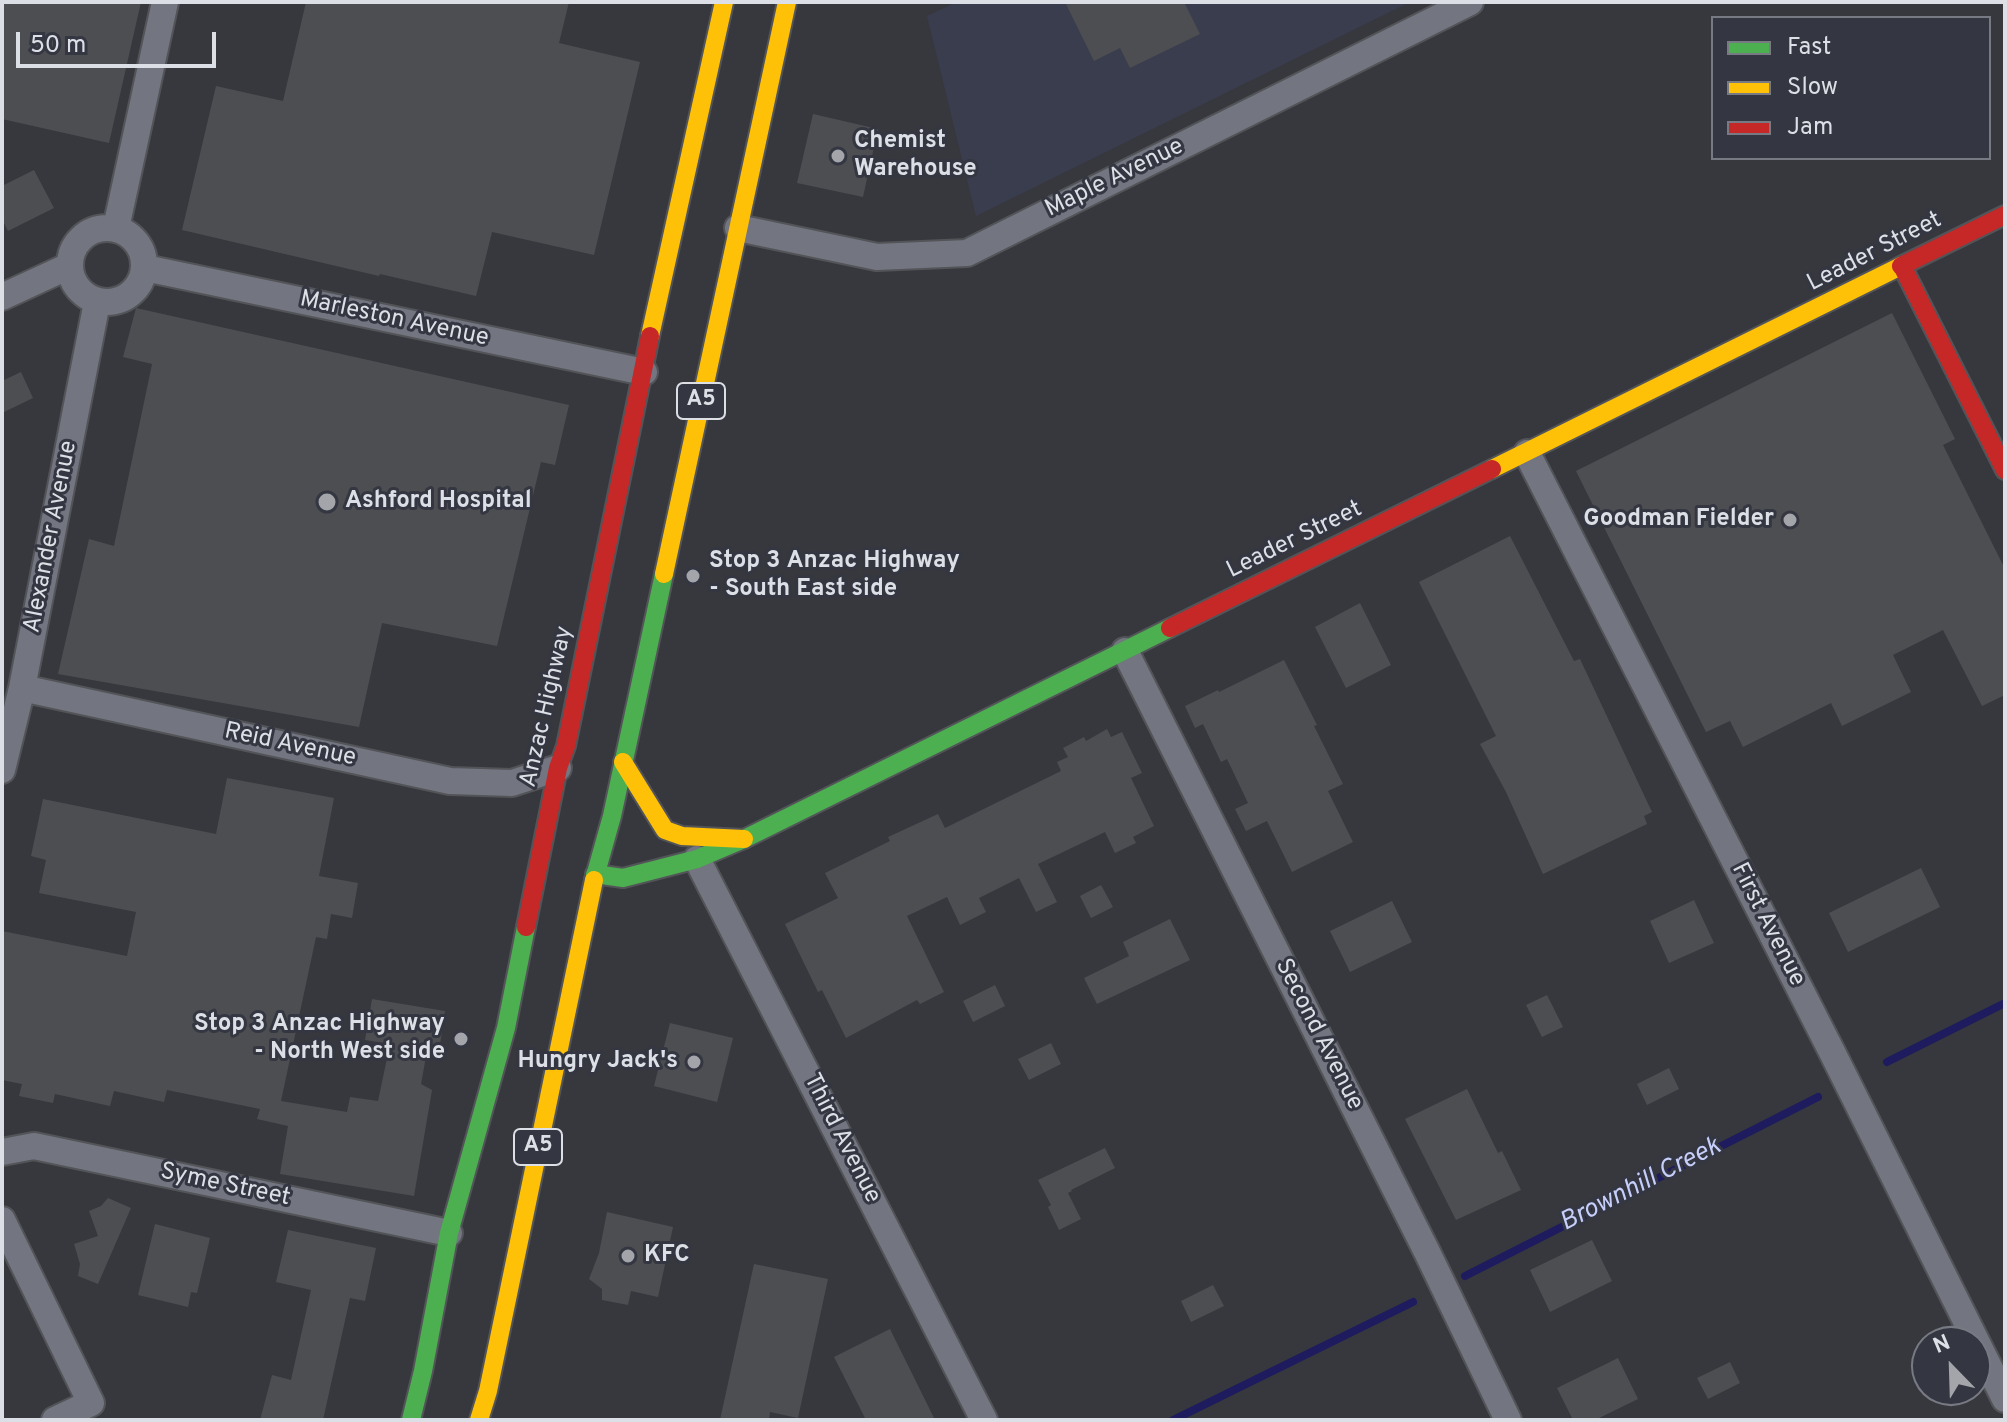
<!DOCTYPE html>
<style>
body{margin:0}
#map{position:relative;width:2007px;height:1422px;overflow:hidden;background:#37383e;font-family:Overpass,sans-serif}
canvas{display:block}
.frame{position:absolute;inset:0;border:4px solid #dddfe6;pointer-events:none}
.legend{position:absolute;left:1711px;top:16px;width:280px;height:144px;box-sizing:border-box;background:#343641;border:2px solid #787a83;margin:0;padding:10px 14px;list-style:none;font-size:24px;color:#dddfe6}
.legend li{display:flex;align-items:center;gap:16px;height:40px}
.legend b{width:40px;border:2px solid #787a83}
.north{position:absolute;left:1911px;top:1326px;width:80px;height:80px;box-sizing:border-box;background:#343641;border:2px solid #787a83;border-radius:50%;rotate:337deg;font-size:22px;font-weight:700;line-height:32px;text-align:center;color:#dddfe6}
.north::after{content:'';display:block;margin:auto;width:28px;height:36px;background:#a3a5ab;clip-path:polygon(50% 0,100% 100%,50% 72%,0 100%)}
.scale{position:absolute;left:16px;top:32px;width:200px;height:36px;box-sizing:border-box;border:4px solid #dddfe6;border-top:0;padding-left:10px;font-size:24px;line-height:28px;white-space:nowrap;color:#dddfe6;-webkit-text-stroke:6px #343641;paint-order:stroke}
</style>
<div id="map">
<canvas width="2007" height="1422"></canvas>
<div class="frame"></div>
<ul class="legend">
<li><b style="height:10px;background:#4caf50"></b>Fast</li>
<li><b style="height:10px;background:#ffc107"></b>Slow</li>
<li><b style="height:10px;background:#c62828"></b>Jam</li>
</ul>
<div class="north">N</div>
<div class="scale">50 m</div>
</div>
<script>
const c = document.querySelector('canvas').getContext('2d');
c.lineJoin = 'round';
function fillPath(path, color) { c.fillStyle = color; c.fill(path, 'evenodd'); }
function trace(path, color, width, dash) { c.strokeStyle = color; c.lineWidth = width; c.lineCap = dash ? 'butt' : 'round'; c.setLineDash(dash || []); c.stroke(path); }
function drawText(font, color, halo, rows, align = 'center') {
  c.font = font + ' Overpass,sans-serif'; c.lineWidth = 6; c.setLineDash([]); c.textBaseline = 'middle'; c.strokeStyle = halo; c.fillStyle = color; for (const [text, x, y, turn = 0] of rows) {
    c.save(); c.translate(x, y); c.rotate((+turn || 0) * Math.PI / 180); c.textAlign = isNaN(turn) ? turn : align; if (halo) c.strokeText(text, 0, 0); c.fillText(text, 0, 0); c.restore();
  }
}
fillPath(new Path2D(`
 M957 2H1410L976 216 927 16Z`), '#3a3d4d');
trace(new Path2D(`
 M1887 1062 2005 1003
 M1465 1276 1818 1097
 M1173 1420 1413 1302`), '#1e1b5e', 8);
fillPath(new Path2D(`
 M2 2H141L109 143 2 119Z
 M306 2H569L559 43 640 62 594 255 492 232 476 296 380 274 379 276 182 230 216 86 283 101Z
 M1065 2H1184L1200 34 1130 68 1120 48 1094 61Z
 M813 114 878 129 863 197 797 183Z
 M34 170 54 208 8 231 2 219V186Z
 M136 308 569 405 555 465 541 462 497 646 382 623 359 727 58 674 89 539 114 546 152 364 123 357Z
 M1892 313 1955 439 1943 445 2005 569V695L1982 706 1943 630 1893 655 1911 692 1842 726 1831 703 1743 747 1730 721 1706 732 1576 471Z
 M21 372 33 398 2 413V381Z
 M1510 536 1574 661 1580 659 1652 812 1644 816 1647 824 1543 874 1506 792 1480 744 1496 736 1419 582Z
 M1360 603 1391 665 1346 688 1315 627Z
 M1284 660 1317 725 1314 726 1343 784 1328 791 1353 842 1292 872 1267 821 1246 831 1235 809 1248 803 1227 759 1221 762 1203 724 1195 728 1185 706 1218 690 1219 692Z
 M1107 729 1111 737 1122 732 1142 773 1131 778 1154 826 1133 837 1136 843 1115 853 1105 832 1038 864 1057 902 1036 912 1019 878 979 898 986 912 960 925 947 897 907 916 944 992 920 1004 917 1000 846 1038 822 990 818 992 785 924 838 898 825 873 890 841 888 837 938 814 945 828 1061 771 1057 762 1068 757 1063 748 1084 737 1086 741Z
 M227 778 334 798 319 876 358 883 352 918 331 914 327 939 316 937 281 1101 347 1112 350 1097 378 1101 390 1044 365 1040 372 999 445 1011 439 1052 427 1051 421 1084 432 1090 414 1196 280 1174 288 1126 257 1119 260 1109 167 1090 164 1102 114 1091 110 1106 55 1094 53 1103 19 1096 22 1084 2 1080V931L127 956 136 912 39 893 46 860 31 856 43 799 216 834Z
 M1921 868 1940 907 1848 952 1829 913Z
 M1101 885 1113 907 1091 918 1080 896Z
 M1694 900 1714 943 1669 963 1650 921Z
 M1392 901 1412 942 1350 972 1330 931Z
 M1170 919 1190 960 1097 1004 1084 978 1129 956 1123 942Z
 M995 985 1005 1006 973 1022 963 1001Z
 M1547 995 1563 1027 1542 1037 1526 1005Z
 M670 1023 733 1038 717 1102 654 1086Z
 M1051 1043 1061 1064 1029 1080 1018 1059Z
 M1669 1068 1679 1089 1647 1105 1637 1084Z
 M1467 1089 1498 1153 1502 1151 1521 1190 1456 1220 1405 1119Z
 M1105 1148 1115 1168 1071 1190 1072 1191 1068 1193 1081 1219 1059 1230 1048 1207 1051 1205 1038 1180Z
 M108 1198 131 1208 98 1284 78 1276 80 1264 74 1244 98 1236 89 1211 101 1206Z
 M607 1212 673 1227 658 1297 631 1291 628 1305 602 1300V1289L589 1279 599 1253Z
 M155 1224 210 1238 197 1293 191 1292 188 1307 138 1295Z
 M288 1230 376 1248 365 1301 350 1298 323 1420H260L272 1375 291 1380 311 1290 276 1282Z
 M1592 1240 1612 1281 1550 1312 1530 1270Z
 M754 1264 828 1279 798 1418 770 1412 769 1420H720Z
 M1213 1285 1224 1306 1191 1322 1181 1301Z
 M890 1329 935 1420H866L834 1357Z
 M1618 1358 1638 1399 1595 1420H1573L1557 1388Z
 M1730 1362 1740 1383 1708 1399 1697 1378Z`), '#4d4e52');
const street = new Path2D(`
 M70 265a37 37 0 1 1 74 0a37 37 0 1 1-74 0Z
 M116 228 165 2
 M738 228 877 257 967 253 1470 2
 M145 268 644 372
 M2 297 69 266
 M1527 453 1832 1052 2005 1399
 M1125 651 1428 1254 1508 1420
 M22 688 450 781 512 783 558 768
 M2 770 22 688 97 302
 M697 859 984 1420
 M2 1152 34 1146 449 1233
 M2 1220 91 1403 55 1420`);
const fast = new Path2D(`
 M595 874 623 878 697 859 744 839 1170 628
 M594 880 612 816 664 574
 M411 1420 423 1371 449 1233 506 1028 526 927`);
const slow = new Path2D(`
 M650 336 724 2
 M1492 469 1901 266
 M664 574 787 2
 M623 762 665 830 682 836 744 839
 M479 1420 488 1391 594 880`);
const jam = new Path2D(`
 M1901 266 2005 215
 M1902 266 2005 470
 M1170 628 1492 469
 M526 927 558 768 566 746 650 336`);
trace(street, '#525458', 30);
trace(fast, '#525458', 22);
trace(slow, '#525458', 22);
trace(jam, '#525458', 22);
trace(street, '#737580', 26);
trace(fast, '#4caf50', 18);
trace(slow, '#ffc107', 18);
trace(jam, '#c62828', 18);
for (const [x, y, r, color] of [
 [838,156,8,"#a3a5ab"],
 [327,502,10,"#a3a5ab"],
 [1790,520,8,"#a3a5ab"],
 [693,576,8,"#a3a5ab"],
 [461,1039,8,"#a3a5ab"],
 [694,1062,8,"#a3a5ab"],
 [628,1256,8,"#a3a5ab"]
]) { const dot = new Path2D(); dot.arc(x, y, r, 0, 2 * Math.PI); c.fillStyle = color; c.fill(dot); trace(dot, '#343641', 3); }
for (const [x, y, w] of [
 [701,401,48],
 [538,1147,48]
]) { const box = new Path2D(); box.roundRect(x - w / 2, y - 18, w, 36, 6); c.fillStyle = '#343641'; c.fill(box); trace(box, '#dddfe6', 2); }
drawText('bold 22px', '#dddfe6', null, [
 ["A5",701,401],
 ["A5",538,1147]
]);
drawText('bold 24px', '#dddfe6', '#343641', [
 ["Chemist",854,142],
 ["Warehouse",854,170],
 ["Ashford Hospital",345,502],
 ["Goodman Fielder",1774,520,"right"],
 ["Stop 3 Anzac Highway",709,562],
 ["- South East side",709,590],
 ["Stop 3 Anzac Highway",445,1025,"right"],
 ["- North West side",445,1053,"right"],
 ["Hungry Jack's",678,1062,"right"],
 ["KFC",644,1256]
], 'left');
drawText('24px', '#dddfe6', '#343641', [
 ["Maple Avenue",1115,179,-26],
 ["Leader Street",1875,253,-27],
 ["Marleston Avenue",394,320,12],
 ["Alexander Avenue",52,537,-79],
 ["Leader Street",1295,541,-26],
 ["Anzac Highway",548,707,-77],
 ["Reid Avenue",290,746,12],
 ["First Avenue",1767,925,63],
 ["Second Avenue",1318,1035,63],
 ["Third Avenue",841,1139,63],
 ["Syme Street",225,1186,12]
]);
drawText('italic 26px', '#c6cefa', '#343641', [
 ["Brownhill Creek",1641,1186,-27]
]);
</script>
